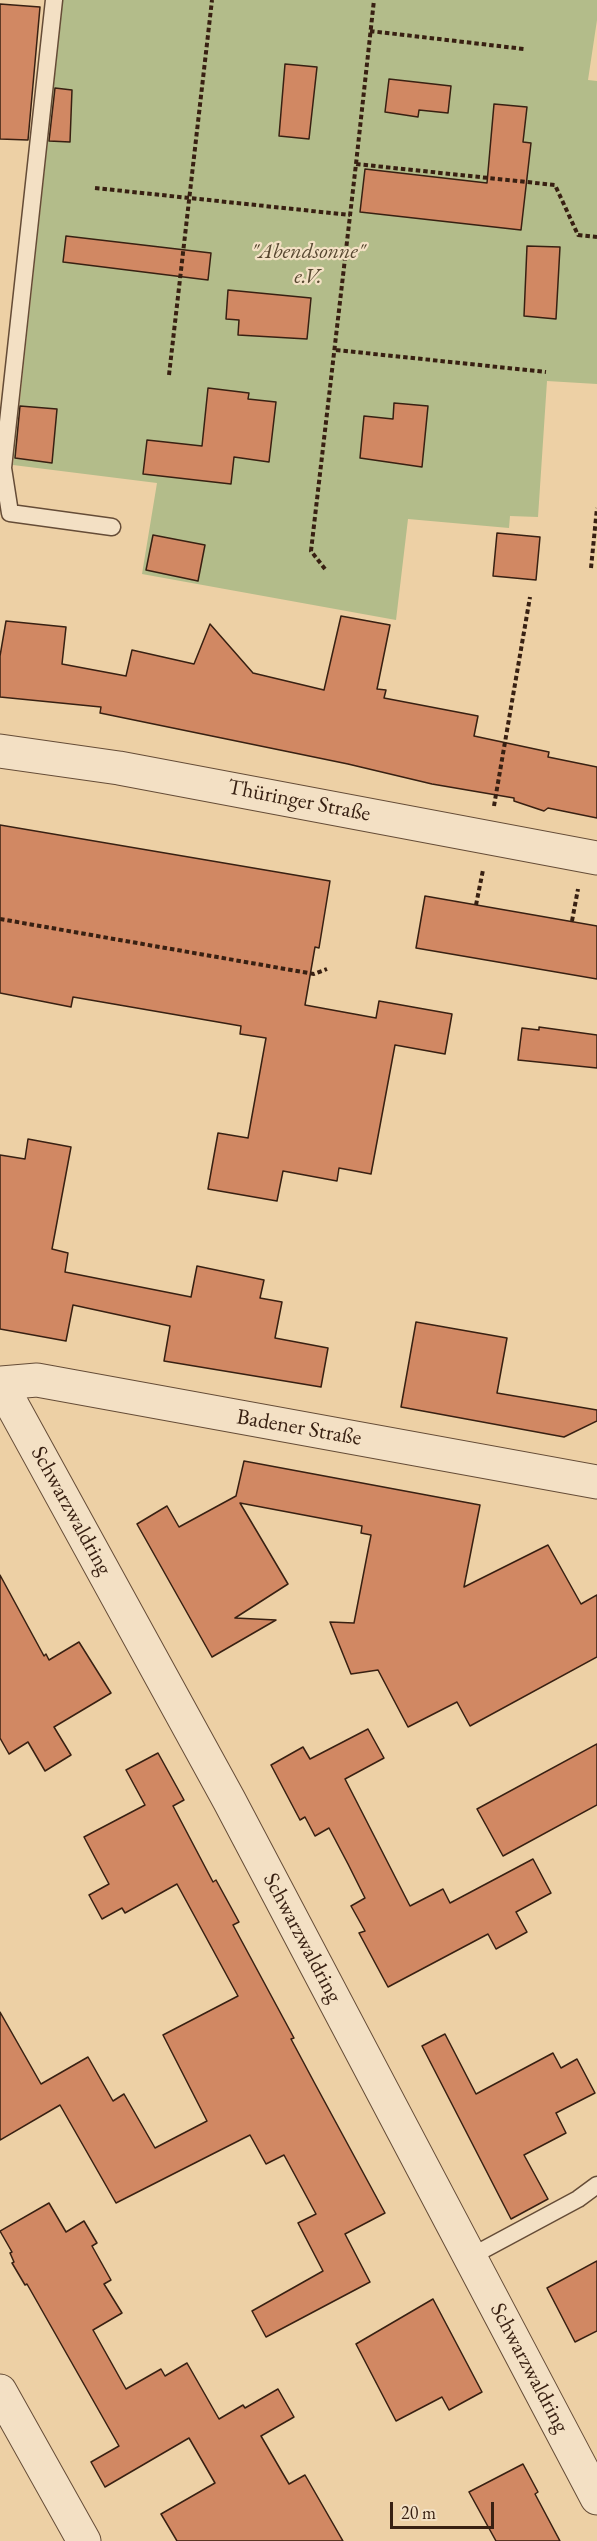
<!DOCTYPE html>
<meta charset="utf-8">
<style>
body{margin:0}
#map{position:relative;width:597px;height:2541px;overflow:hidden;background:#edd0a5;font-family:"EB Garamond",serif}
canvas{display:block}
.scale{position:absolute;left:390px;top:2502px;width:104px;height:27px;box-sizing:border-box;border:3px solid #382012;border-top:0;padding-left:8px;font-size:18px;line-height:21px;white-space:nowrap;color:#382012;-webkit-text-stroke:4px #f3e0c4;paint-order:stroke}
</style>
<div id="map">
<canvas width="597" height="2541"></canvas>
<div class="scale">20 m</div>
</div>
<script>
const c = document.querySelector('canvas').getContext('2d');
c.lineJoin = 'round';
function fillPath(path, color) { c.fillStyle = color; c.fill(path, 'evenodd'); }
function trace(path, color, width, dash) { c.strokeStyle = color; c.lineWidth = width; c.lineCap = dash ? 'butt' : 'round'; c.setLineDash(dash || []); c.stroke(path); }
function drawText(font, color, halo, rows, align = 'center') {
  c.font = font + ' "EB Garamond",serif'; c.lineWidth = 4.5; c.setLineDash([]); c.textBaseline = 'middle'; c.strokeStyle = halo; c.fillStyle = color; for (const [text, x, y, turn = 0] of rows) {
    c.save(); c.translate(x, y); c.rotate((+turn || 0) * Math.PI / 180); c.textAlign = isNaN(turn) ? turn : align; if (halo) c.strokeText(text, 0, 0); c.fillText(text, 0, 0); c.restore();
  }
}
fillPath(new Path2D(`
 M63 0H597V20L588 80 597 81V384L547 381 538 517 510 516 509 528 408 519 396 620 142 574 157 483 13 465Z`), '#b3bc8a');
const building = new Path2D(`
 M0 4 40 7 28 140 0 139Z
 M285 64 317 67 309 139 279 136Z
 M389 79 451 86 448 113 419 110 418 117 385 112Z
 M55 88 72 90 70 142 49 141Z
 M494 104 527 107 523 142 531 143 521 230 360 212 365 169 487 183Z
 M66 236 211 253 208 280 63 262Z
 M527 246 560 247 556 319 524 316Z
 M228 290 311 298 307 339 238 335 239 320 226 319Z
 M208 388 249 393 248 399 276 402 269 462 234 457 231 484 143 474 147 440 202 446Z
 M394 403 428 406 422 467 360 458 364 416 393 419Z
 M20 406 57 409 52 463 15 458Z
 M497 533 540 537 536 580 493 576Z
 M153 535 205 545 198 581 146 570Z
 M341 616 390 625 377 689 386 690 384 698 478 716 474 736 549 752 548 757 597 767V818L548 808 544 811 514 801V798L432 784 348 764 100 713 101 707 0 697V656L6 621 66 627 62 664 126 676 132 650 194 664 210 624 253 673 324 690Z
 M0 825 330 881 319 948 315 947 305 1005 376 1018 379 1001 452 1014 445 1054 395 1045 371 1174 339 1168 337 1181 283 1171 277 1201 208 1189 218 1133 248 1138 266 1038 240 1034 241 1026 73 997 71 1007 0 993Z
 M425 896 597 926V979L416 948Z
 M539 1027 597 1035V1068L518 1060 522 1028 539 1030Z
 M28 1139 71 1147 52 1249 68 1253 65 1272 191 1297 197 1266 264 1280 260 1298 282 1302 275 1338 328 1348 321 1387 164 1361 170 1326 73 1305 66 1341 0 1329V1155L25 1159Z
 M416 1322 507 1338 497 1393 597 1410V1421L564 1437 401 1407Z
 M244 1461 480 1505 464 1587 548 1545 581 1604 597 1595V1657L470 1726 457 1702 408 1727 378 1670 351 1674 330 1622 354 1623 371 1535 361 1533 362 1526 240 1503 288 1584 235 1618 276 1620 212 1657 137 1524 167 1506 179 1527 236 1496Z
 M0 1575 44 1656 46 1654 49 1660 79 1642 111 1693 54 1727 71 1755 45 1771 28 1742 9 1754 0 1738Z
 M368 1729 384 1758 345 1779 410 1906 443 1889 450 1903 533 1859 551 1893 516 1912 527 1932 496 1949 488 1934 388 1987 359 1933 365 1931 351 1906 365 1898 348 1864 329 1828 315 1836 305 1817 300 1820 271 1765 303 1747 310 1759Z
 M597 1744V1805L503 1856 477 1809Z
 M158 1753 184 1800 173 1806 213 1882 216 1880 239 1922 233 1925 294 2038 291 2039 314 2082 385 2213 345 2234 370 2282 266 2337 252 2311 323 2271 298 2223 316 2214 284 2155 266 2164 250 2135 116 2203 60 2105 0 2140V2012L41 2084 88 2057 113 2101 124 2094 155 2148 207 2121 163 2035 238 1996 177 1884 125 1913 122 1908 102 1919 89 1895 109 1884 84 1837 145 1805 126 1770Z
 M445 2034 476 2094 553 2053 561 2068 577 2059 595 2093 556 2113 566 2133 524 2155 548 2199 511 2219 422 2046Z
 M49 2203 66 2232 84 2221 97 2243 92 2246 111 2280 104 2284 122 2313 93 2330 126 2389 161 2369 165 2376 187 2363 219 2419 243 2405 245 2408 278 2389 294 2417 261 2436 289 2484 305 2475 343 2541H177L161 2514 215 2483 189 2438 105 2487 91 2462 119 2446 27 2284 25 2285 12 2263 14 2262 10 2253 12 2252 0 2231Z
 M597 2261V2331L575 2342 547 2288Z
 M433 2299 482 2392 449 2410 442 2397 396 2421 356 2344Z
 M523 2464 538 2492 535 2494 560 2541H496L469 2492Z`);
fillPath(building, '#d18863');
trace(building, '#382012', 1.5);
const service = new Path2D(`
 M54 0 3 468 10 513 112 527
 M470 2257 578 2199 597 2185`);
const minor = new Path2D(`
 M0 751 119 768 597 858
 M0 1383 229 1800 597 2498
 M0 1383 37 1380 597 1482
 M0 2391 84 2541`);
trace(service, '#654c37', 19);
trace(minor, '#654c37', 35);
trace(new Path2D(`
 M370 31 524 49
 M356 164 374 0
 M95 188 350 215
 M336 350 546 372
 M169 375 212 0
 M591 568 597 508
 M325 569 311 551 356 164 555 185 578 235 597 237
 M494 806 530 597
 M476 905 483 870
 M0 919 314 974 327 969
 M572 921 578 889`), '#382012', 4, [4.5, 3]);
trace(service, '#f3e0c4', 16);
trace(minor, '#f3e0c4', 33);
drawText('italic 22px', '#574730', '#f3e0c4', [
 ["\"Abendsonne\"",308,252],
 ["e.V.",308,277]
]);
drawText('22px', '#382012', '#f3e0c4', [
 ["Thüringer Straße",299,801,11],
 ["Badener Straße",299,1428,10],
 ["Schwarzwaldring",71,1511,61],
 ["Schwarzwaldring",302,1938,62],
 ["Schwarzwaldring",529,2368,62]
]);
</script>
